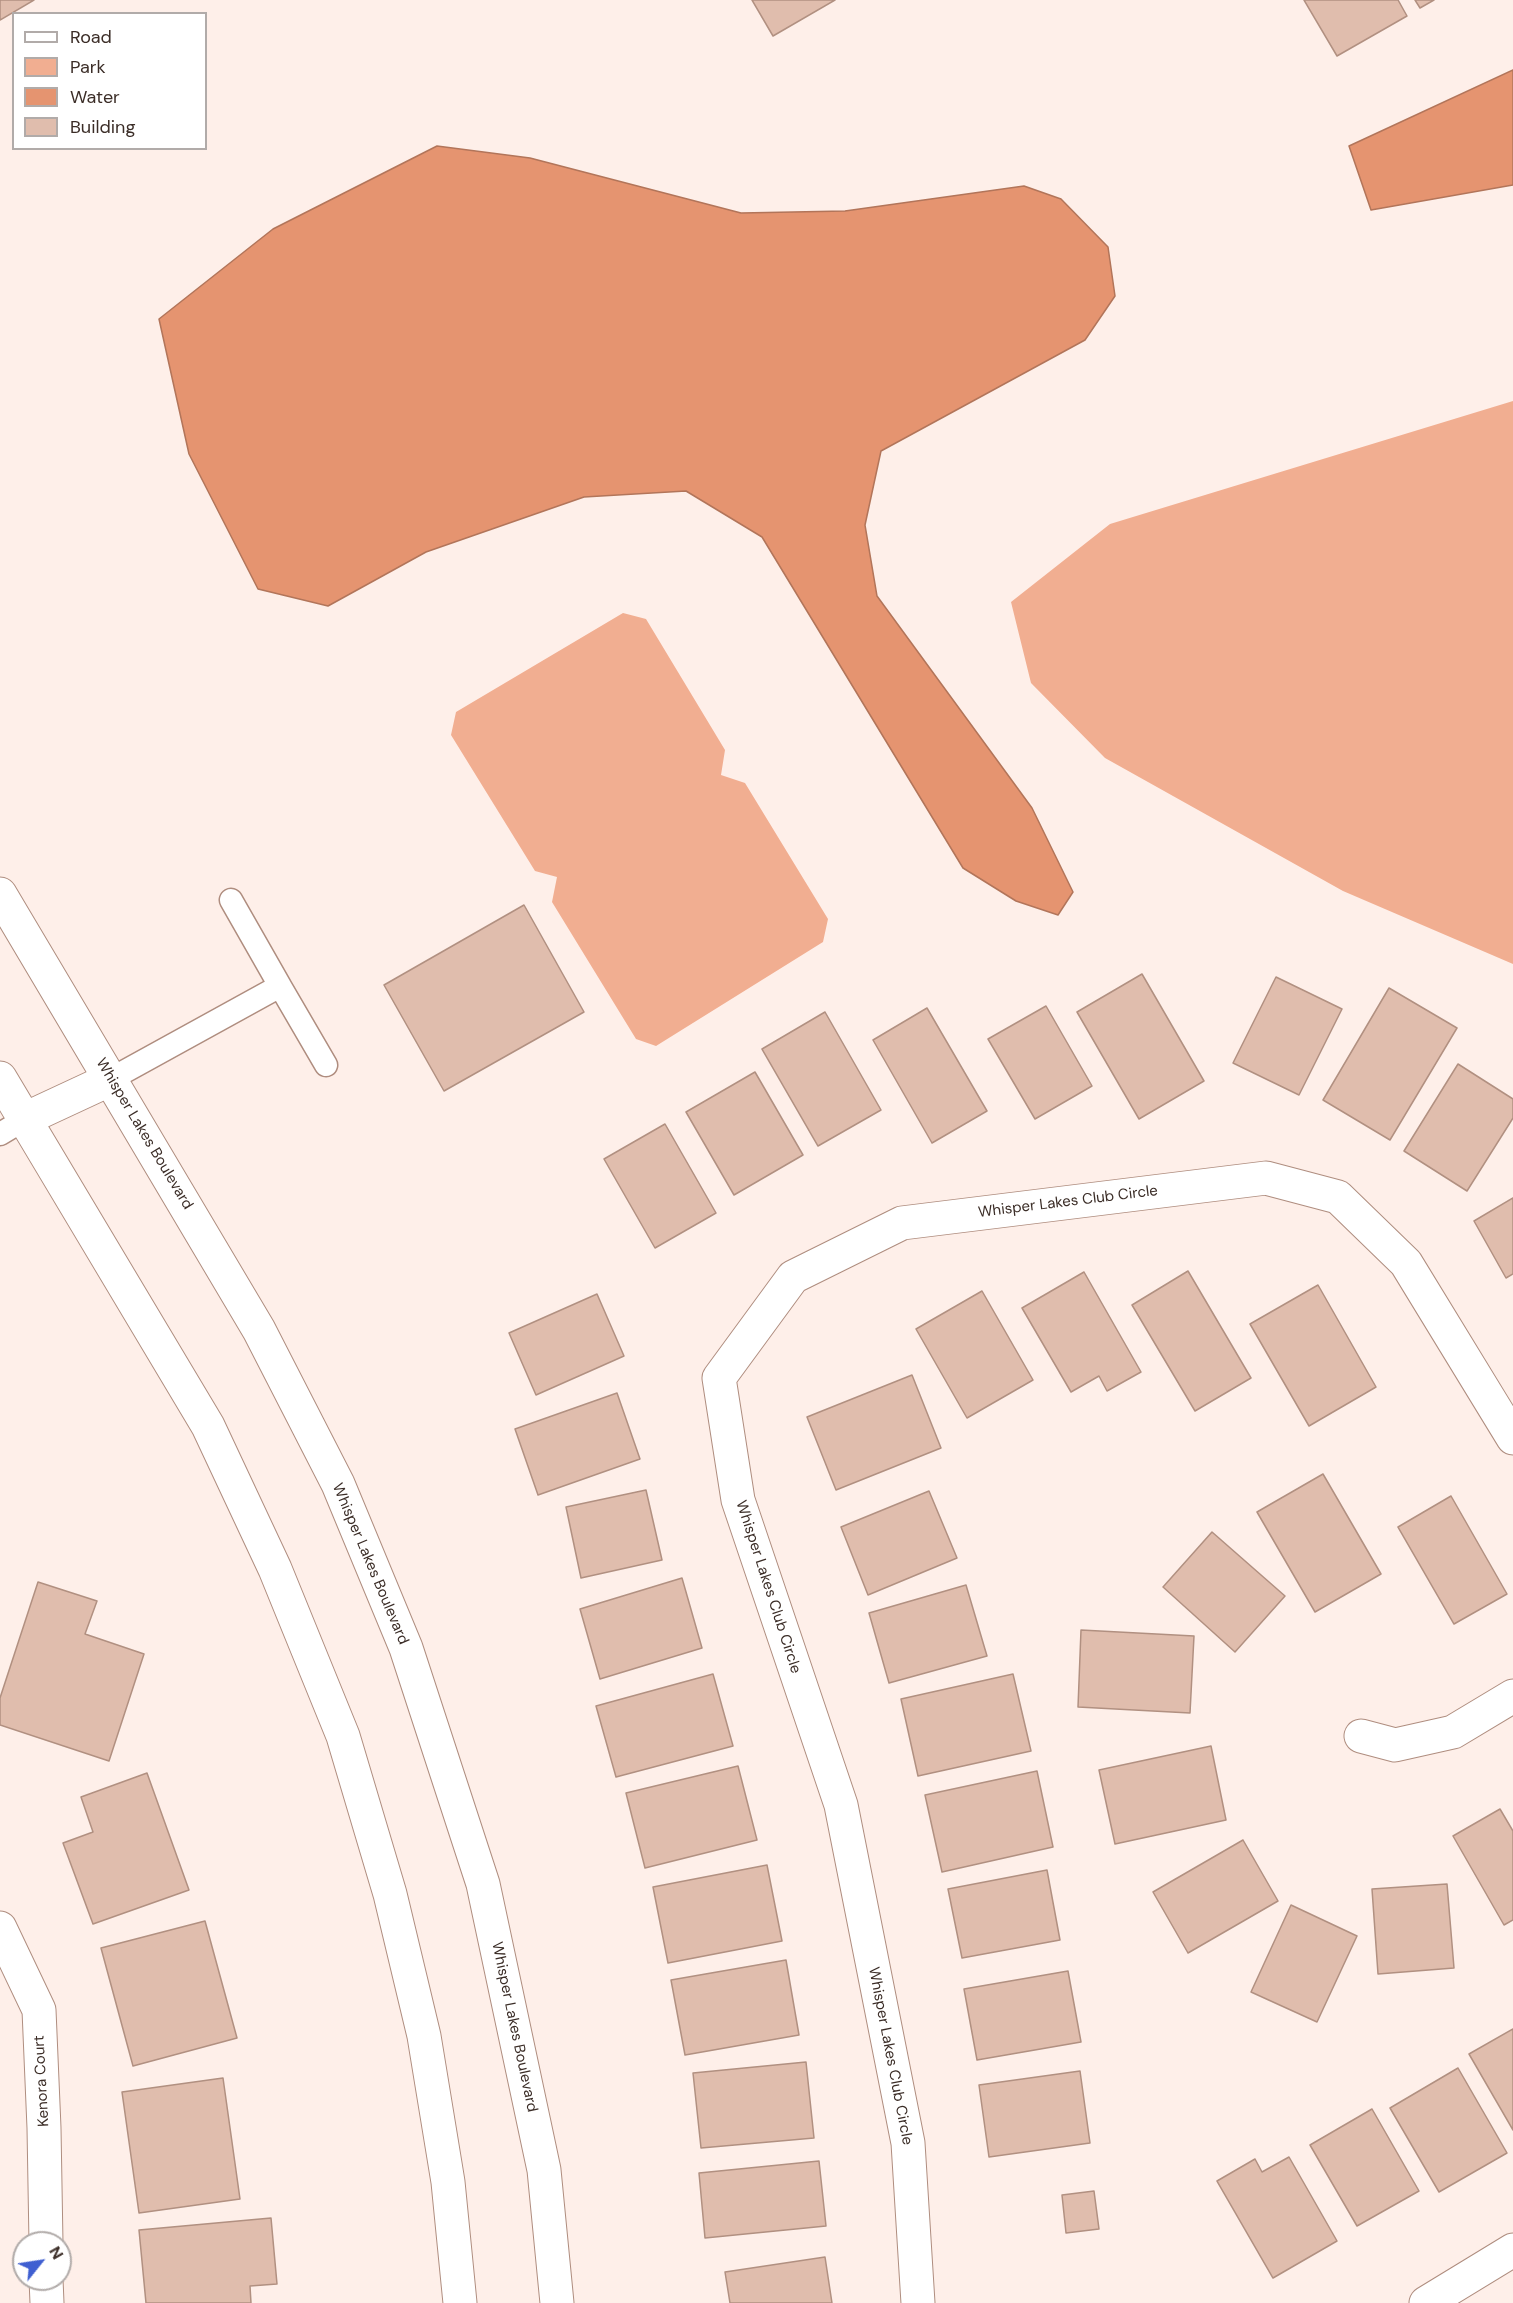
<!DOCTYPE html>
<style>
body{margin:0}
#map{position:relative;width:1513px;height:2303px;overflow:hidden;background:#feefe9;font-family:"DM Sans",sans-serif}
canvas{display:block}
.legend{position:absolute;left:12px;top:12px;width:195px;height:138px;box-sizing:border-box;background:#fff;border:2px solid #b1aba9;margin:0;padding:8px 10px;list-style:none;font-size:18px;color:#3b2d27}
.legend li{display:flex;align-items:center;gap:12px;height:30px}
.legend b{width:30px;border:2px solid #b1aba9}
.north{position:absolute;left:12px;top:2231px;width:60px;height:60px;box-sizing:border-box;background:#fff;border:2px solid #b1aba9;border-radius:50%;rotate:60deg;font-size:16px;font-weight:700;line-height:24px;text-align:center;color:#3b2d27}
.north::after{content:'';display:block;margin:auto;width:21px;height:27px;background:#3f5fd1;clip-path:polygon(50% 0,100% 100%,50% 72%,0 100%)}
</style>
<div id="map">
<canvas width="1513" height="2303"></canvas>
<ul class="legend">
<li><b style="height:8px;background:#fff"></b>Road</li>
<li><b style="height:16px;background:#f1ae91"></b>Park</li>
<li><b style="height:16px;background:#e59470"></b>Water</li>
<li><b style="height:16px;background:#e0bdad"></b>Building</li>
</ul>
<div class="north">N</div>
</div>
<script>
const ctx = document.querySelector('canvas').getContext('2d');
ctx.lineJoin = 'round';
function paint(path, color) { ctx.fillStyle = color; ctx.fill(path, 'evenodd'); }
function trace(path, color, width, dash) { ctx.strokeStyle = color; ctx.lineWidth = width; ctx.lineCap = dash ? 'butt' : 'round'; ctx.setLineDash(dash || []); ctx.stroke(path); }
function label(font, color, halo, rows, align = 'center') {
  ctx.font = font + ' "DM Sans",sans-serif'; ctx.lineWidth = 4.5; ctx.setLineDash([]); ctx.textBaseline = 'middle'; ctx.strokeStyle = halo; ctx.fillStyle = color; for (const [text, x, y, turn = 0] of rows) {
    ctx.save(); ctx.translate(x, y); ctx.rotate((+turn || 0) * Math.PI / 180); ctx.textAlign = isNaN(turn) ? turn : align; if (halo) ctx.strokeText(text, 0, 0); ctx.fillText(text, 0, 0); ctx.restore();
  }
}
paint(new Path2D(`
 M1513,401V964L1343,891L1105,758L1031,683L1011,602L1110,524Z
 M623,613L646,619L725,750L721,775L745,783L828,919L823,942L656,1046L636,1039L552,902L557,877L535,871L451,735L456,712Z`), '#f1ae91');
const water = new Path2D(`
 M1513,70V185L1371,210L1349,146Z
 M437,146L530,158L741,213L845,211L1024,186L1061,199L1108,247L1115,296L1085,340L881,451L865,525L877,596L1032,808L1073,892L1058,915L1016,901L963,868L762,537L686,491L584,497L426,552L328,606L258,589L189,454L159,319L273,229Z`);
paint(water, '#e59470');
trace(water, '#b2755a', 1.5);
const building = new Path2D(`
 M0,0H34L0,20Z
 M752,0H835L773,36Z
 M1304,0H1398L1407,16L1337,56Z
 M1415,0H1434L1420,8Z
 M524,905L584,1012L444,1091L384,985Z
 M1142,974L1204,1081L1139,1119L1077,1012Z
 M1276,977L1342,1009L1299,1095L1233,1063Z
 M1389,988L1457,1028L1390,1140L1323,1100Z
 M1046,1006L1092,1086L1035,1119L988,1039Z
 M927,1008L987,1111L932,1143L873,1040Z
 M825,1012L881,1110L818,1146L762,1049Z
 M1458,1064L1513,1099V1118L1467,1191L1404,1151Z
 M755,1072L803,1155L734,1195L686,1112Z
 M665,1124L716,1213L655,1248L604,1159Z
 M1513,1198V1274L1506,1278L1474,1221Z
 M1188,1271L1251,1378L1195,1411L1132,1305Z
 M1084,1272L1141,1372L1107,1391L1099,1376L1071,1392L1022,1308Z
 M1318,1285L1376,1387L1309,1426L1250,1324Z
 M982,1291L1033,1380L967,1418L916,1329Z
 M597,1294L624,1356L536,1395L509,1333Z
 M912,1375L941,1448L836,1490L807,1417Z
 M617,1393L640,1459L538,1495L515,1429Z
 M1323,1474L1381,1574L1315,1612L1257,1512Z
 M646,1490L662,1560L581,1578L566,1507Z
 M929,1491L957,1558L868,1595L841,1527Z
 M1451,1496L1507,1594L1454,1624L1398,1527Z
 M1212,1532L1285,1596L1235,1652L1163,1587Z
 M682,1578L702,1648L600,1679L580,1609Z
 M38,1582L97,1601L85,1634L144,1654L109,1761L0,1725V1698Z
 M966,1585L987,1656L889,1683L869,1613Z
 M1081,1630L1194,1636L1190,1713L1078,1707Z
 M713,1674L733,1746L616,1777L596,1706Z
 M1013,1674L1031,1751L918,1776L901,1699Z
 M1211,1746L1226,1820L1115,1844L1099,1770Z
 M738,1766L757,1840L645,1868L626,1793Z
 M1037,1771L1053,1847L942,1872L925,1795Z
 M147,1773L189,1890L93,1924L63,1843L93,1832L81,1797Z
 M1500,1809L1513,1831V1920L1504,1925L1453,1836Z
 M1243,1840L1278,1901L1188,1953L1153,1892Z
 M767,1865L782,1941L668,1963L653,1887Z
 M1047,1870L1060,1940L962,1958L948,1889Z
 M1447,1884L1454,1968L1378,1974L1372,1889Z
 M1291,1905L1357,1936L1317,2022L1251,1992Z
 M205,1921L237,2038L133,2066L101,1948Z
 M786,1960L799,2035L685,2055L671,1980Z
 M1068,1971L1081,2042L977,2060L964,1989Z
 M1513,2029V2130L1469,2054Z
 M806,2062L814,2138L701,2148L693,2073Z
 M1458,2068L1507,2153L1439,2192L1390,2108Z
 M1080,2071L1090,2143L989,2157L979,2085Z
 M223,2078L240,2199L139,2213L122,2092Z
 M1372,2109L1419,2191L1357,2226L1310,2145Z
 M1289,2157L1337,2241L1273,2278L1217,2181L1255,2159L1262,2172Z
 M819,2161L826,2226L705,2238L699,2173Z
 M1094,2191L1099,2229L1066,2233L1062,2195Z
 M271,2218L277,2284L250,2286L251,2303H146L139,2230Z
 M825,2257L832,2303H730L725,2272Z`);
paint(building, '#e0bdad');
trace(building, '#b19081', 1.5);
const lane = new Path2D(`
 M280,986L326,1065
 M111,1079L280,986L231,900
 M0,1134L25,1119`);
const street = new Path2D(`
 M25,1119L111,1079
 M1361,1736L1395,1745L1453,1732L1513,1696
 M0,1928L39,2010L44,2128L46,2243
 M46,2279L47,2303
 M918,2303L908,2143L841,1805L738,1500L719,1378L793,1277L902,1223L1266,1178L1338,1197L1406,1263L1513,1438
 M1426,2303L1513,2250`);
const secondary = new Path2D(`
 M0,894L259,1330L338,1484L406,1648L483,1884L544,2170L557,2303
 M0,1078L208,1426L275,1569L343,1736L390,1894L424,2036L448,2182L460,2303`);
trace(lane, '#af8d7f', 25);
trace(street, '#af8d7f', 35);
trace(secondary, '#af8d7f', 35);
trace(lane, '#fff', 22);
trace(street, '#fff', 33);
trace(secondary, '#fff', 33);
label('15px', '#3b2d27', '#fff', [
 ["Whisper Lakes Boulevard",144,1134,59],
 ["Whisper Lakes Club Circle",1068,1202,-7],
 ["Whisper Lakes Boulevard",370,1564,67],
 ["Whisper Lakes Club Circle",768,1587,72],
 ["Whisper Lakes Boulevard",514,2027,78],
 ["Whisper Lakes Club Circle",890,2056,79],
 ["Kenora Court",42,2081,-93]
]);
</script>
